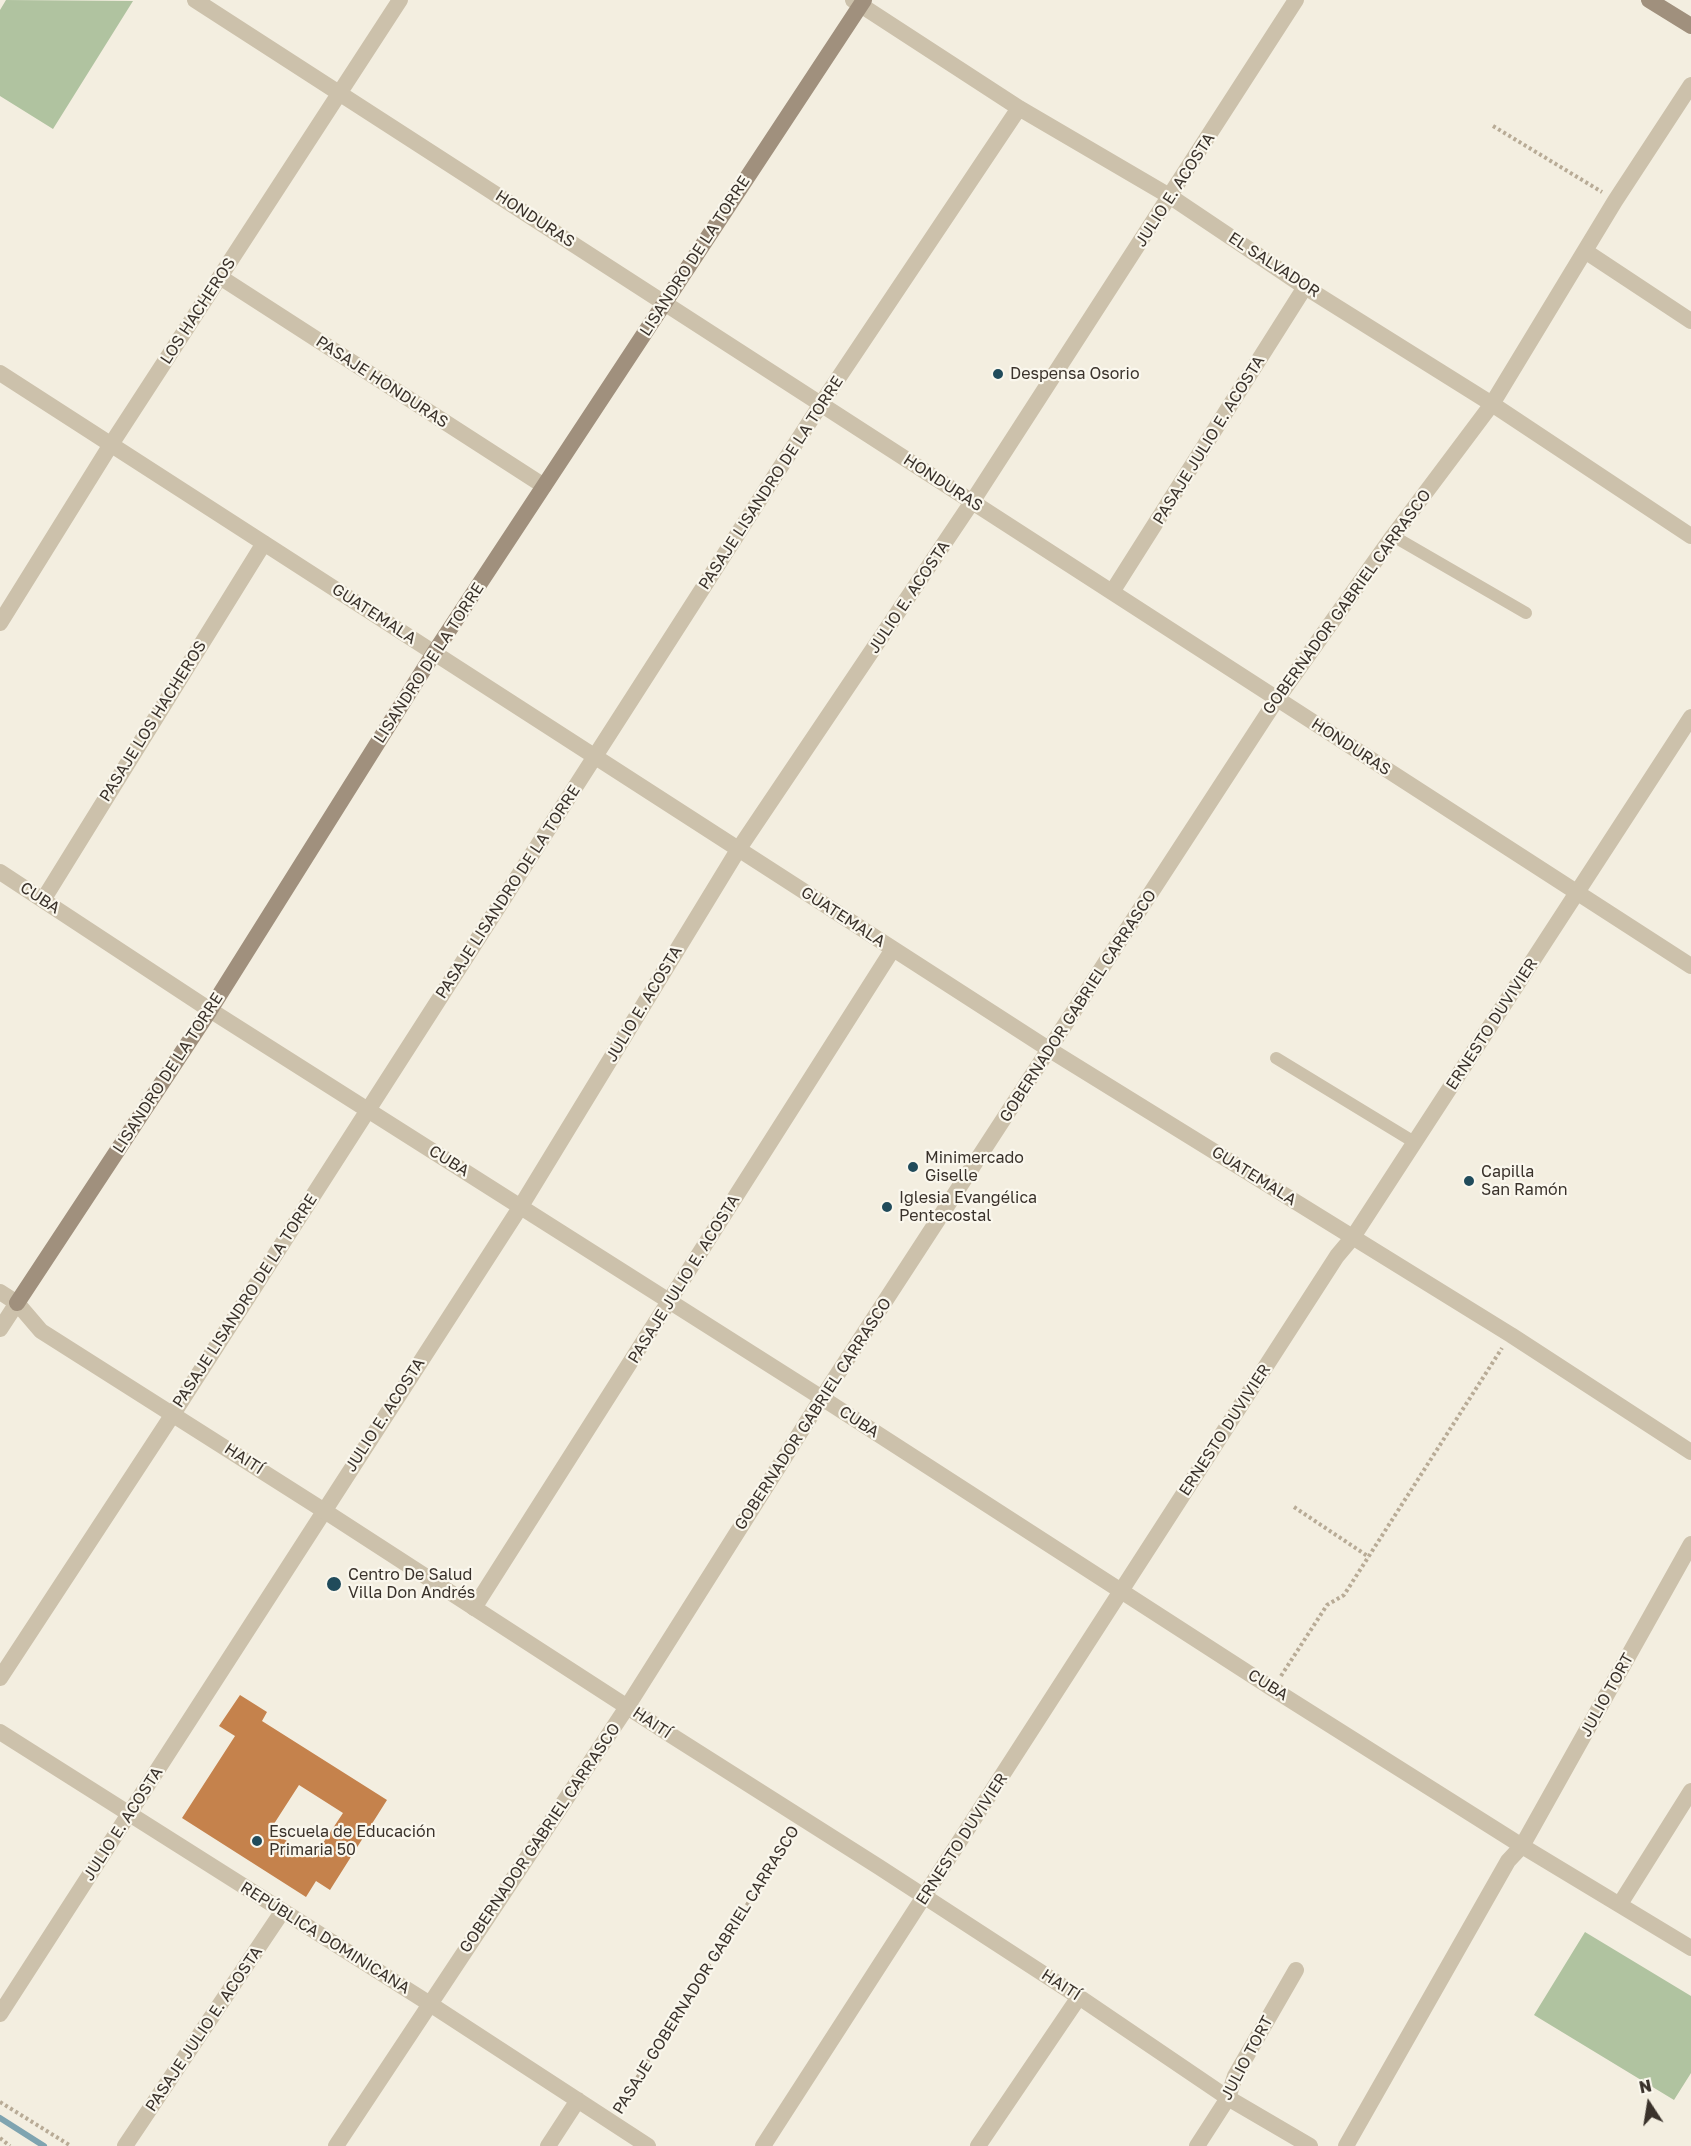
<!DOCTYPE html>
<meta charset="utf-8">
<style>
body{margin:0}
#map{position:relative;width:1691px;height:2146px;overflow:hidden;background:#f3eee0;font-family:"Golos Text",sans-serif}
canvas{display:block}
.north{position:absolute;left:1619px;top:2074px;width:60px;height:60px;-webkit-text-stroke:4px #faf7ed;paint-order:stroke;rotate:348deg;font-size:16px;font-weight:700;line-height:24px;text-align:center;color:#3a322b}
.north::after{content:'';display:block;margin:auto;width:21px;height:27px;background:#3a322b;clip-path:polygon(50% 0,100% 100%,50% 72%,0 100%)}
</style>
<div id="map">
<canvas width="1691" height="2146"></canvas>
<div class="north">N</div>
</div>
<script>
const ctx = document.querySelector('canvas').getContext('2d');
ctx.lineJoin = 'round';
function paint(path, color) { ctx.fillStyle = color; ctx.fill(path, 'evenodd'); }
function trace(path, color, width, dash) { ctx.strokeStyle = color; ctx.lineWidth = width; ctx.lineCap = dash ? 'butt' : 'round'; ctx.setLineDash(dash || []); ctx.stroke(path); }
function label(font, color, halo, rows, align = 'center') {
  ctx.font = font + ' "Golos Text",sans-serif'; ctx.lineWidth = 4.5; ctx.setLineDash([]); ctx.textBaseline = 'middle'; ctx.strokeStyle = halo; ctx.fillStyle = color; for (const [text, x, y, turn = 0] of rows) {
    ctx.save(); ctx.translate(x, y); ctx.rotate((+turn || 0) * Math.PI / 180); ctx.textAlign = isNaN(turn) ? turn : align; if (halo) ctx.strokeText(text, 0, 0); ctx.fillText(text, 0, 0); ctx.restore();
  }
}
paint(new Path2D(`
 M6,0L133,1L53,129L0,96V10Z
 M1585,1932L1691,1996V2073L1674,2100L1534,2015Z`), '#b0c3a0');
trace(new Path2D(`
 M0,2118L44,2146`), '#7fa4b0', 6);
paint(new Path2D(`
 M240,1695L267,1712L262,1721L387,1800L330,1890L316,1881L306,1897L182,1818L235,1736L219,1726ZM299,1785L343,1813L313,1858L270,1830Z`), '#c5824c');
trace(new Path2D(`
 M1493,126L1602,192
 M1294,1507L1369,1557
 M1281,1676L1327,1605L1344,1595L1502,1348
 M0,2102L71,2146
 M618,2108L794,1831
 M0,2138L10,2146`), '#b8ab96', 4, [3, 3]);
trace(new Path2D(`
 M1393,536L1526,613
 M1276,1058L1414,1142`), '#ccc1ab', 12);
trace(new Path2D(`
 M195,0L1691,966
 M853,0L1019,108L1171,197L1305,287L1492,404L1691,536
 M1585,251L1691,321
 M220,277L544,486
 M0,373L1050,1050L1511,1335L1691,1452
 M1112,592L1305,287
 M0,623L110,446L400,0
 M0,872L210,1010L822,1398L1273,1689L1522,1846L1691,1948
 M43,900L264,543
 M0,1329L17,1303
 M474,1608L893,949
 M0,1678L173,1414L821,404L1019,108
 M0,1732L430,2004L648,2146
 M1620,1904L1691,1791
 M0,2014L521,1206L738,850L972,502L1296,0
 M125,2146L282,1912
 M336,2146L627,1707L822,1398L1277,699L1393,536L1492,404L1615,201L1691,85
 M548,2146L578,2100
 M763,2146L1337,1256L1353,1237L1691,717
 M978,2146L1079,1997
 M1197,2146L1228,2098L1235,2076L1296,1970
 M1346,2146L1508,1861L1522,1846L1691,1544`), '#ccc1ab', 16);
trace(new Path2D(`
 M0,1292L17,1303L41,1331L323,1510L666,1732L879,1867L1079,1997L1228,2098L1310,2146`), '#ccc1ab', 16);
trace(new Path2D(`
 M1649,0L1691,26
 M17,1303L210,1010L434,653L864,0`), '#a0907d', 16);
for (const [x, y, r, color] of [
 [998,374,6,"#204b5b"],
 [913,1167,6,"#204b5b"],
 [1469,1181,6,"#204b5b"],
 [887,1207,6,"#204b5b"],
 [334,1584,8,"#204b5b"],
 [257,1841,6,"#204b5b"]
]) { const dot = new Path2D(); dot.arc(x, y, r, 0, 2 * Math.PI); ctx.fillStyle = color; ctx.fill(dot); trace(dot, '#faf7ed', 2); }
label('16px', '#3a322b', '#faf7ed', [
 ["JULIO E. ACOSTA",1175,190,-57],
 ["HONDURAS",535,219,33],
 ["LISANDRO DE LA TORRE",695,256,-57],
 ["EL SALVADOR",1274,265,33],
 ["LOS HACHEROS",198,311,-57],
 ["PASAJE HONDURAS",382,382,33],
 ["PASAJE JULIO E. ACOSTA",1209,440,-58],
 ["PASAJE LISANDRO DE LA TORRE",771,483,-57],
 ["HONDURAS",943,483,33],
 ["JULIO E. ACOSTA",909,597,-56],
 ["GOBERNADOR GABRIEL CARRASCO",1347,602,-54],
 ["GUATEMALA",374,614,33],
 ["LISANDRO DE LA TORRE",429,663,-57],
 ["PASAJE LOS HACHEROS",153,721,-58],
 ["HONDURAS",1351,747,33],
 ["PASAJE LISANDRO DE LA TORRE",508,892,-57],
 ["CUBA",40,898,33],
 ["GUATEMALA",843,917,33],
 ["JULIO E. ACOSTA",644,1004,-59],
 ["GOBERNADOR GABRIEL CARRASCO",1078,1006,-57],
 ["ERNESTO DUVIVIER",1492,1024,-57],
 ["LISANDRO DE LA TORRE",168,1073,-57],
 ["CUBA",449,1161,32],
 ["GUATEMALA",1254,1176,32],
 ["PASAJE JULIO E. ACOSTA",684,1279,-58],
 ["PASAJE LISANDRO DE LA TORRE",245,1301,-57],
 ["GOBERNADOR GABRIEL CARRASCO",813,1414,-57],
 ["JULIO E. ACOSTA",385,1415,-57],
 ["CUBA",859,1422,33],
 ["ERNESTO DUVIVIER",1225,1430,-57],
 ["HAITÍ",244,1459,33],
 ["CUBA",1268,1685,32],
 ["JULIO TORT",1607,1695,-61],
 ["HAITÍ",652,1723,34],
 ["JULIO E. ACOSTA",123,1824,-57],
 ["GOBERNADOR GABRIEL CARRASCO",540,1838,-56],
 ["ERNESTO DUVIVIER",962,1839,-57],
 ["REPÚBLICA DOMINICANA",325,1938,32],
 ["PASAJE GOBERNADOR GABRIEL CARRASCO",706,1970,-58],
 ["HAITÍ",1061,1985,33],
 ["PASAJE JULIO E. ACOSTA",204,2029,-56],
 ["JULIO TORT",1247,2058,-62]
]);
label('16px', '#3a322b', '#faf7ed', [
 ["Despensa Osorio",1010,374],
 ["Minimercado",925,1158],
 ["Giselle",925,1176],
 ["Capilla",1481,1172],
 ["San Ramón",1481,1190],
 ["Iglesia Evangélica",899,1198],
 ["Pentecostal",899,1216],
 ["Centro De Salud",348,1575],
 ["Villa Don Andrés",348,1593],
 ["Escuela de Educación",269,1832],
 ["Primaria 50",269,1850]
], 'left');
</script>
